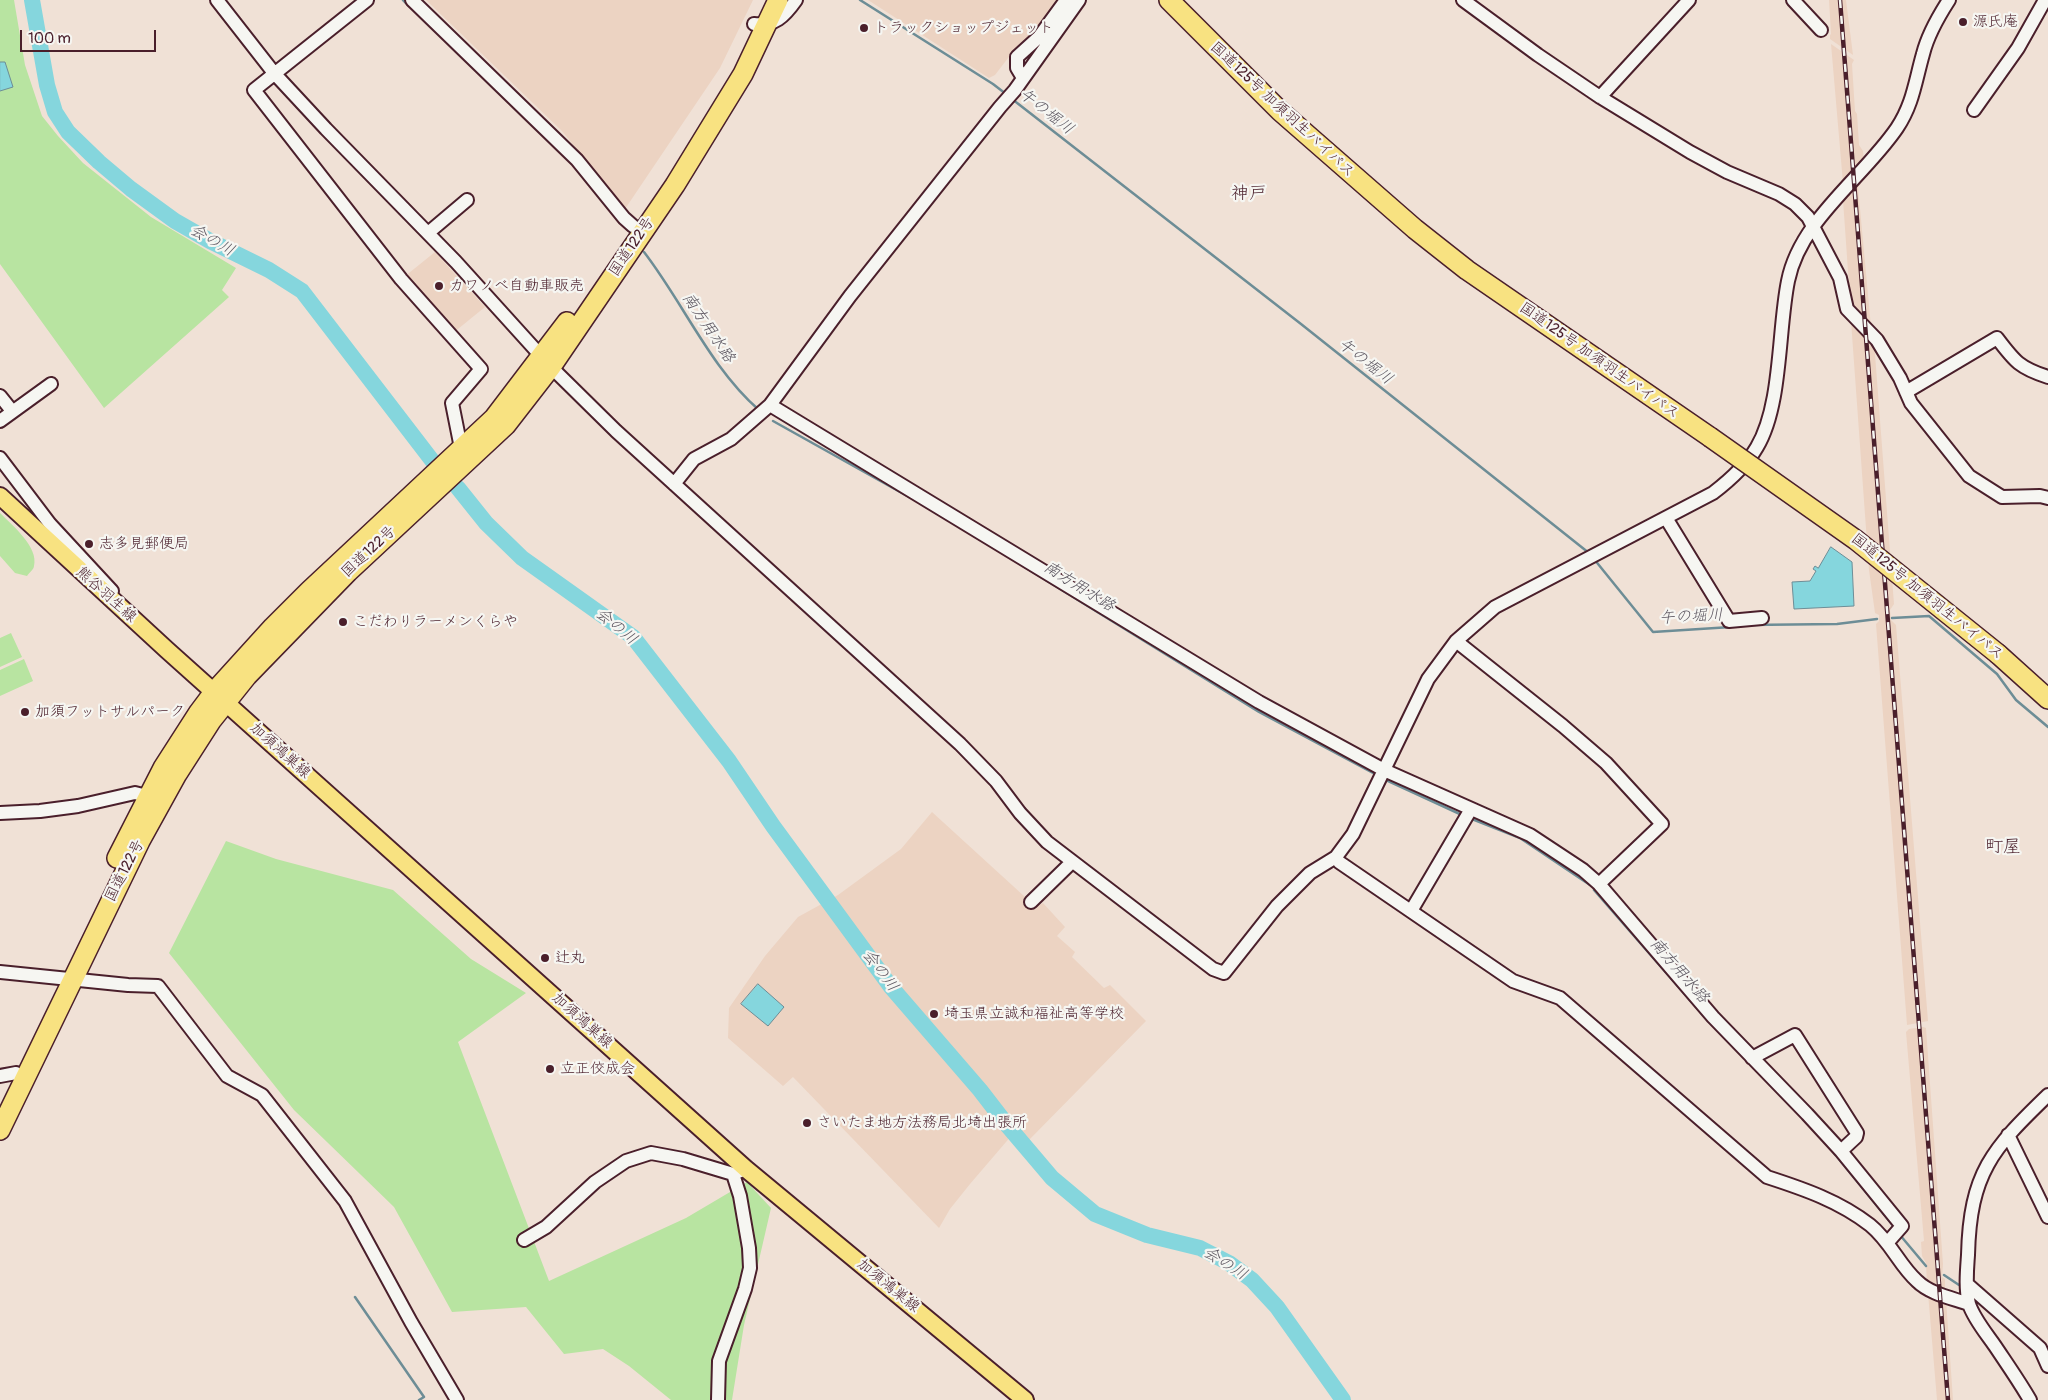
<!DOCTYPE html>
<meta charset="utf-8">
<style>
body{margin:0}
#map{position:relative;width:2048px;height:1400px;overflow:hidden;background:#f0e1d6;font-family:Pangolin,sans-serif}
canvas{display:block}
.scale{position:absolute;left:20px;top:30px;width:136px;height:22px;box-sizing:border-box;border:2px solid #4a1f2b;border-top:0;padding-left:6px;font-size:15px;line-height:18px;white-space:nowrap;color:#4a1f2b;-webkit-text-stroke:4px #f6f6f2;paint-order:stroke}
</style>
<div id="map">
<canvas width="2048" height="1400"></canvas>
<div class="scale">100 m</div>
</div>
<script>
const ctx = document.querySelector('canvas').getContext('2d');
ctx.lineJoin = 'round';
function paint(path, color) { ctx.fillStyle = color; ctx.fill(path, 'evenodd'); }
function trace(path, color, width, dash) { ctx.strokeStyle = color; ctx.lineWidth = width; ctx.lineCap = dash ? 'butt' : 'round'; ctx.setLineDash(dash || []); ctx.stroke(path); }
function label(font, color, halo, rows, align = 'center') {
  ctx.font = font + ' Pangolin,"Klee One",sans-serif'; ctx.lineWidth = 4.5; ctx.setLineDash([]); ctx.textBaseline = 'middle'; ctx.strokeStyle = halo; ctx.fillStyle = color; for (const [text, x, y, turn = 0] of rows) {
    ctx.save(); ctx.translate(x, y); ctx.rotate((+turn || 0) * Math.PI / 180); ctx.textAlign = isNaN(turn) ? turn : align; if (halo) ctx.strokeText(text, 0, 0); ctx.fillText(text, 0, 0); ctx.restore();
  }
}
paint(new Path2D(`
 M426,0H753L720,68L625,209L562,131Z
 M868,0H1058L1030,40L1015,49L995,75L989,78Z
 M1829,0H1846L1853,55L1830,39V35L1831,34Z
 M1831,44L1854,60L1852,64L1855,111L1857,114L1859,145L1863,151L1864,160L1843,183Z
 M1859,181L1861,184L1858,187L1871,327L1853,312L1849,285L1843,200Z
 M435,252L485,307L453,333L404,277Z
 M1851,321L1874,341L1894,604L1890,610L1891,620L1896,625L1928,1021L1907,1025L1876,624L1879,621V615L1875,613L1869,570Z
 M932,812L1036,907L1043,903L1065,927L1057,936L1075,952L1072,957L1104,988L1110,985L1146,1021L1029,1140L1018,1128L970,1184L950,1209L939,1228L793,1077L783,1086L728,1038L729,1008L765,956L798,917L838,895L901,849Z
 M1923,1027L1926,1028L1943,1264L1942,1277L1945,1279V1292L1927,1286L1926,1263L1922,1256L1921,1242L1924,1241L1906,1032L1909,1029Z
 M1928,1293L1946,1299L1953,1400H1937Z`), '#ecd3c2');
paint(new Path2D(`
 M0,0H14L25,65L42,116L58,136L83,163L151,217L236,268L222,290L229,297L104,408L0,264Z
 M0,513C12,525 39,547 34,566C34,569 29,573 27,576L15,573L0,556Z
 M11,633L22,657L0,667V638Z
 M24,659L33,681L0,696V670Z
 M226,841L276,859L393,890L471,959L526,993L458,1042L549,1281L686,1218L747,1182L771,1208L744,1325L732,1400H671L629,1366L603,1349L564,1354L526,1307L452,1312L394,1207L294,1110L169,953Z`), '#b8e4a1');
const water = new Path2D(`
 M0,62H5L13,87L0,91Z
 M1831,547L1852,562L1854,606L1794,609L1792,582L1810,581L1816,571L1813,569L1815,566L1818,568Z
 M758,984L784,1007L768,1026L741,1004Z`);
paint(water, '#85d6dd');
trace(water, '#6d8d96', 1);
trace(new Path2D(`
 M403,0L409,6
 M860,0L993,84L1006,94
 M1012,99L1301,324L1589,553
 M644,252C684,304 710,367 759,410
 M773,421L909,497
 M1594,559L1653,632L1731,627
 M1023,566L1259,712L1373,773
 M1892,618L1929,616L1997,674L2016,700L2048,727
 M1747,625L1837,624L1877,619
 M1386,780L1462,815
 M1472,819L1520,838L1590,885
 M1594,890L1709,1022
 M1834,1153L1895,1228
 M1900,1235L1926,1266
 M1944,1275L1959,1285
 M355,1297L424,1397L419,1400`), '#6d8d96', 2.5);
trace(new Path2D(`
 M32,0L47,85L55,112L68,132L99,162L131,189L175,221L210,241L269,270L302,291L434,463
 M458,488L486,523L522,558L633,637L729,761L773,826L891,987L980,1090L1007,1125L1052,1178L1095,1214L1147,1235L1200,1248L1229,1263L1252,1280L1277,1307L1343,1400`), '#85d6dd', 16);
const minor = new Path2D(`
 M217,0L274,73L326,129L456,262L551,367L616,431L960,744L996,781L1020,813L1047,842L1213,969L1224,973L1277,906L1310,873L1336,857L1353,834L1428,679L1456,641L1495,607L1713,493C1730,480 1746,466 1757,447C1782,405 1778,330 1788,281C1800,220 1863,178 1897,128C1913,104 1915,82 1923,54C1928,34 1938,17 1949,0
 M367,0L254,90L401,279L481,369L452,403L461,448
 M412,0L577,160L624,218L633,226
 M1463,0L1538,55L1600,97L1690,152L1727,172L1779,194L1795,204L1808,217L1840,278L1847,309L1877,340L1900,378L1911,403L1969,476L2002,497L2040,496L2048,498
 M1793,0L1821,30
 M754,24C775,26 784,17 796,0
 M1023,78L1017,68V57L1039,37L1066,0
 M1600,97L1689,0
 M1974,110L2018,48L2045,0
 M428,233L467,200
 M1906,392L1997,338C2015,362 2020,368 2048,377
 M0,396L12,411
 M770,405L1259,702L1384,770L1530,835L1583,870L1599,884L1713,1017L1807,1114L1841,1151L1902,1226L1888,1242
 M0,421L51,384
 M0,458L50,524L112,591
 M674,484L694,459L731,439L770,405L850,296L1000,107L1015,90L1079,0
 M1666,518L1729,621L1762,618
 M1456,641L1563,726L1606,763L1662,824L1599,884
 M0,813L40,811L78,806L135,793L147,796
 M1336,857L1339,862L1513,981L1560,998L1767,1177C1804,1189 1839,1201 1870,1225C1891,1242 1899,1265 1917,1281C1930,1294 1952,1298 1969,1304
 M1031,902L1072,862
 M1411,911L1471,809
 M0,972L128,985L158,986L227,1076L262,1095L345,1201L411,1322L457,1400
 M1752,1058L1795,1035L1857,1133L1856,1137L1841,1151
 M0,1076L16,1073
 M2008,1135L2048,1217
 M524,1240L546,1227L595,1182L626,1161L651,1153L683,1159L733,1174L746,1169
 M1967,1284L2040,1348L2048,1366
 M718,1400L719,1361L745,1289L750,1268L749,1248L740,1196L733,1174
 M2030,1400C2019,1381 2007,1364 1995,1346C1986,1333 1974,1319 1969,1304C1965,1288 1967,1270 1968,1255C1970,1173 1992,1149 2048,1095`);
const major = new Path2D(`
 M0,496L167,650L746,1169L1025,1400`);
const highway = new Path2D(`
 M1169,0L1280,111L1415,229L1467,270L1710,437
 M1998,654L2048,699
 M117,858L163,768L199,712L214,692L273,627L309,591L494,418L567,322
 M0,1130L140,841L177,774L211,721L247,676L348,572L506,425L551,367L675,185L743,74L778,0`);
trace(minor, '#4a1f2b', 16);
trace(major, '#4a1f2b', 20);
trace(highway, '#4a1f2b', 22);
trace(minor, '#f6f6f2', 12);
trace(major, '#f8e281', 16);
trace(highway, '#f8e281', 19);
const rail = new Path2D(`
 M1840,0L1948,1400`);
trace(rail, '#4a1f2b', 4.5);
trace(rail, '#f6f6f2', 2.5, [8]);
const highwayBridge = new Path2D(`
 M1710,437L1856,540L1998,654`);
trace(highwayBridge, '#4a1f2b', 22, []);
trace(highwayBridge, '#f8e281', 19);
for (const [x, y, r, color] of [
 [1963,22,5,"#4a1f2b"],
 [864,28,5,"#4a1f2b"],
 [439,286,5,"#4a1f2b"],
 [89,544,5,"#4a1f2b"],
 [343,622,5,"#4a1f2b"],
 [25,712,5,"#4a1f2b"],
 [545,958,5,"#4a1f2b"],
 [934,1014,5,"#4a1f2b"],
 [550,1069,5,"#4a1f2b"],
 [807,1123,5,"#4a1f2b"]
]) { const dot = new Path2D(); dot.arc(x, y, r, 0, 2 * Math.PI); ctx.fillStyle = color; ctx.fill(dot); trace(dot, '#f6f6f2', 2); }
label('15px', '#4a1f2b', '#f6f6f2', [
 ["源氏庵",1973,22],
 ["トラックショップジェット",874,28],
 ["カワノベ自動車販売",449,286],
 ["志多見郵便局",99,544],
 ["こだわりラーメンくらや",353,622],
 ["加須フットサルパーク",35,712],
 ["辻丸",555,958],
 ["埼玉県立誠和福祉高等学校",944,1014],
 ["立正佼成会",560,1069],
 ["さいたま地方法務局北埼出張所",817,1123]
], 'left');
label('15px', '#4a1f2b', '#f6f6f2', [
 ["国道125号 加須羽生バイパス",1282,110,43],
 ["国道122号",632,247,-56],
 ["国道125号 加須羽生バイパス",1599,361,35],
 ["国道122号",369,552,-43],
 ["熊谷羽生線",106,595,42],
 ["国道125号 加須羽生バイパス",1927,597,39],
 ["加須鴻巣線",280,751,42],
 ["国道122号",125,871,-63],
 ["加須鴻巣線",582,1021,42],
 ["加須鴻巣線",888,1286,39]
]);
label('italic 16px', '#5c5660', '#f6f6f2', [
 ["午の堀川",1046,112,38],
 ["会の川",212,241,29],
 ["南方用水路",708,328,56],
 ["午の堀川",1365,362,38],
 ["南方用水路",1079,587,32],
 ["午の堀川",1691,617,-3],
 ["会の川",616,627,39],
 ["会の川",880,971,53],
 ["南方用水路",1679,971,49],
 ["会の川",1225,1264,32]
]);
label('18px', '#4a1f2b', '#f6f6f2', [
 ["神戸",1249,194],
 ["町屋",2003,847]
]);
</script>
